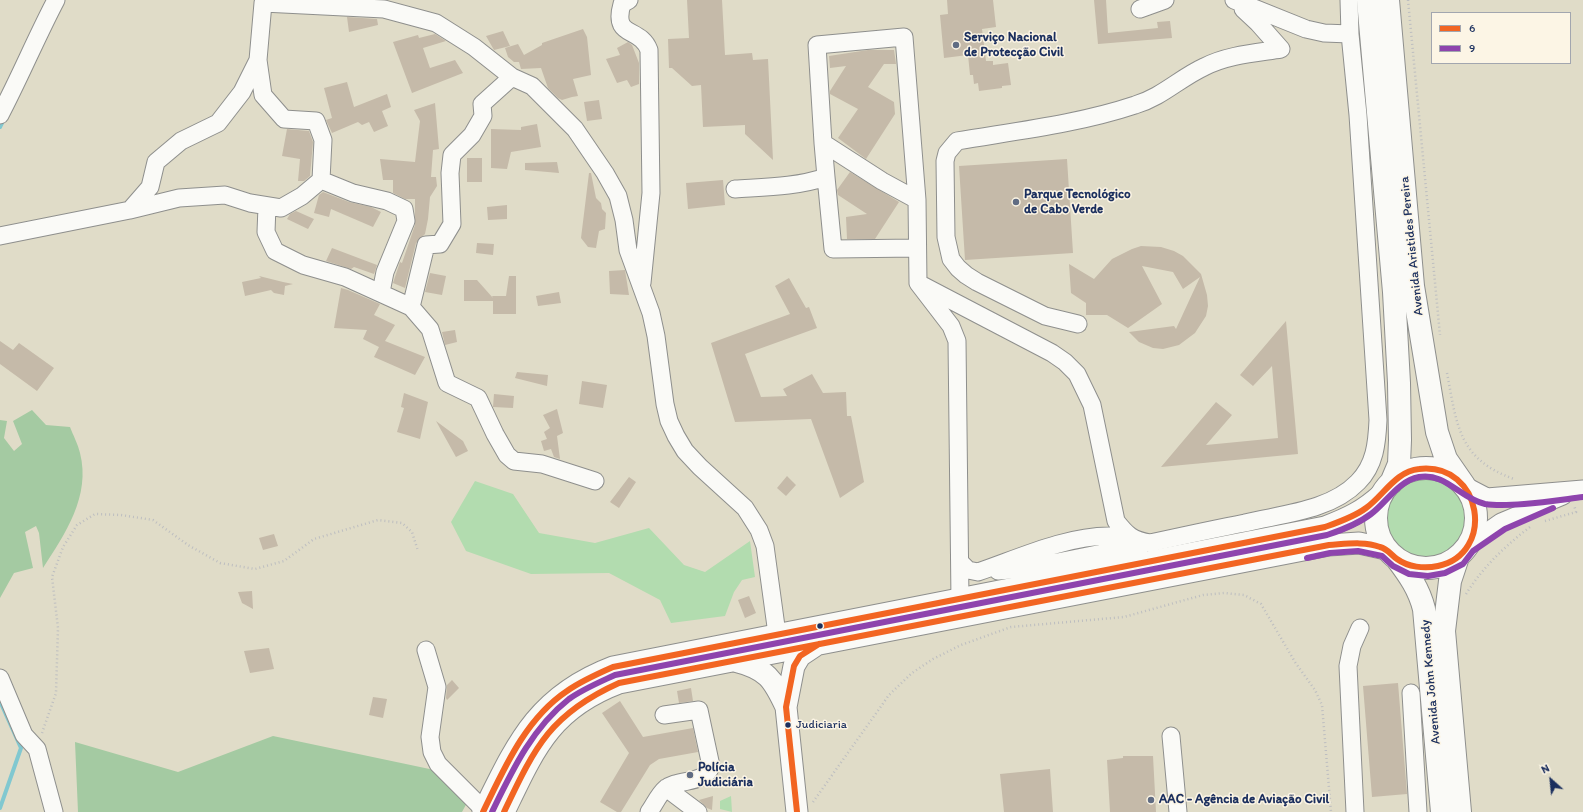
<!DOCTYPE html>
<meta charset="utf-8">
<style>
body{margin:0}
#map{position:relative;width:1583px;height:812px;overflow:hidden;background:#e0dcc8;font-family:Itim,sans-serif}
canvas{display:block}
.legend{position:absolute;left:1431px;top:12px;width:140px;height:52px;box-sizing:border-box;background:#fcf5e5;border:1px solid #a2a6af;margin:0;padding:5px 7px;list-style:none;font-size:12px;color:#1b2f5e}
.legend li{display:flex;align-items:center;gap:8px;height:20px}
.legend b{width:20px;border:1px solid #a2a6af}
.north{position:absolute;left:1531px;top:760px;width:40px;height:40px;-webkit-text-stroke:3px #fcf5e5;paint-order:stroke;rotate:333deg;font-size:11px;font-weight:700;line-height:16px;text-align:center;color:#1b2f5e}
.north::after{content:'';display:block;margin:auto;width:14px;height:18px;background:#1b2f5e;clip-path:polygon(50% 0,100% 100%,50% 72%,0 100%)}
</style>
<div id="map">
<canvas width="1583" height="812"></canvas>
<ul class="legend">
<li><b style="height:5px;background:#f26522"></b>6</li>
<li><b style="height:5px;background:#8e44ad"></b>9</li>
</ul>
<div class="north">N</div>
</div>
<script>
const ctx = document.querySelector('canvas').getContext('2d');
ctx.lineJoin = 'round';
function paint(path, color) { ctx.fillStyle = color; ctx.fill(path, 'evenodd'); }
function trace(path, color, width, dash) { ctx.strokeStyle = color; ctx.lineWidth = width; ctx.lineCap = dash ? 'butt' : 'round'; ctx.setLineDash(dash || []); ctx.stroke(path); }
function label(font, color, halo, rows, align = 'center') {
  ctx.font = font + ' Itim,sans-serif'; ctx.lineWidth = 3; ctx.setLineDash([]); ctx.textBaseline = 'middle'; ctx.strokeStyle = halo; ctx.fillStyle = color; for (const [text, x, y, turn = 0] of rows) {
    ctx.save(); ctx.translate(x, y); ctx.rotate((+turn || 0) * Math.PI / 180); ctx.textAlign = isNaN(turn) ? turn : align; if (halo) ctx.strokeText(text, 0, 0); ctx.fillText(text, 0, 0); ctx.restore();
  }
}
paint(new Path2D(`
 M1386 519a40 40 0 1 1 80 0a40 40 0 1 1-80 0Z
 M475,481L513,494L539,533L595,543L649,528L684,565L705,572L750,541L755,577L742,580L734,592L725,616L671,623L660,600L609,573L531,574L466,551L451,522Z
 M731,796L732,812L720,809V801Z`), '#b2dcaf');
paint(new Path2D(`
 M32,410L46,425L70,427C73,435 78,444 80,453C91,496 65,534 43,568L39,533L36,526L25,532L33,568L14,573L0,598V420L7,421L4,438L14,451L22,444L13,421Z
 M273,736L458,775L469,799L462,812H78L75,742L178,772Z`), '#a4caa2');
trace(new Path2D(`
 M0,127L4,119
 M0,701L21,748L0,808`), '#81c8d0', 4);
paint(new Path2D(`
 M687,0H722L725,55L752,53L753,60L768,59L773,160L745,134V125L703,127L701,85L692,86L672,68H669L668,39L689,38Z
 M947,0H993L996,27L982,29L986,61H993V65L1008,63L1011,85L1002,86V88L979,91L978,83L974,84L973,75H970L968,55L944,58L940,15L948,14Z
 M1094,0H1106L1108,33L1158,28L1157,22L1170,21L1172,38L1098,44Z
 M347,17L377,19L378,25L349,32Z
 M583,29L587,37L591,75L573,79L578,96L572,97L562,100L558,98L548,88L541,68L521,69L519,62H514L508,57L505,48L518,44L524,55L542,45V43Z
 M503,31L510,46L494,50L486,36Z
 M435,34L446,41L423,48L430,68L455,60L463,73L412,93L393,42L418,35L419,38Z
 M628,42L632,45L639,63V84L631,87L627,80L617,83L606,59L620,55L617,48Z
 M868,50H894L896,64H884L868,87L894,102L895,114L866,159L838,138L858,109L830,94V91L846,66L830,68L829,56Z
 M347,82L354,107L387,94L391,107L382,111L388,126L374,132L369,122L362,125L358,122L332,133L326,120L332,118L324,88Z
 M599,100L602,119L587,121L584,102Z
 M435,103L439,149L433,150L431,177H436L437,186L430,197L428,219L425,234L416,243L405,288L393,283L400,262L402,263L415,225V199H405L393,193V180H383L380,159L415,162L420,121L414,110Z
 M537,124L541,147L511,152L507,169L491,168V129L521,130V127Z
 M287,129L309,131L313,142L310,176L304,181H298L300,159L282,156Z
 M467,158H482V182H467Z
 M1067,159L1073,253L965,260L959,166Z
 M557,162L559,173L525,170V163Z
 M850,172L899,202L875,239H847L846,217L867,214L838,195L837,190Z
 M589,173H591L596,198L601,203L602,209L606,213L605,229L599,231L596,248L588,247L581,238Z
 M723,180L725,205L688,209L686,183Z
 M323,192L349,202L371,207L381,212L373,227L331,209L329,217L314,213L319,195Z
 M507,205V219L488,220L487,207Z
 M296,211L314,219L308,229L287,219L290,214Z
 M477,243L494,244L493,255L476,253Z
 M1141,246L1161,247L1174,251L1183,256L1201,274L1207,295L1208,306L1206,316L1195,333L1179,345L1163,349L1153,348L1139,342L1129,332L1174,326L1176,329L1200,277L1183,289L1173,272L1142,266L1162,304L1128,328L1107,315H1086V303L1071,293L1069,264L1094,279L1112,259L1132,249Z
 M332,248L377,265L374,274L354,267L351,269L326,261Z
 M625,270L629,295L610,294L609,271Z
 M430,273L446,276L442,295L425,292Z
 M259,276L283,282L293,284L285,286L284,295L274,293L271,290L245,296L242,282L261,278Z
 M509,276H516V314H493V301H464V280H477L493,298L492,296H506Z
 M789,278L806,308L809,307L817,328L745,354L761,397L787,396L783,389L812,374L823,393L846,392L847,416H851L864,482L840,498L811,419L735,422L711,343L790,314L775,286Z
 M341,288L348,290L380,304L374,315L395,325L385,341L425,357L415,375L374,357L379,347L363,339L367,330L334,328Z
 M559,292L561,303L538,306L536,296Z
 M1286,321L1298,454L1161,467L1216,402L1232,415L1206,445L1278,438L1272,366L1253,386L1240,375Z
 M455,330L457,342L445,345L442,332Z
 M0,341L13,350L19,343L54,368L37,391L0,364Z
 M517,372L548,375L547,386L515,378Z
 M582,381L607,385L603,408L579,404Z
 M404,393L428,402L420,439L397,432L404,408L401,407Z
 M494,394L514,396L513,408L493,407Z
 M557,409L563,433L557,436L560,459L554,457L551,449L544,451L541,441L547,439L544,432L550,428L543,415Z
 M436,421L463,441L468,451L456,457Z
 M787,476L796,485L786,496L777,488Z
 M629,477L636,482L619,508L610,502Z
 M274,534L278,546L263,550L259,538Z
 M252,591L253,609L242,603L238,592Z
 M749,596L756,613L745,618L738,600Z
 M269,648L274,669L250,673L244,651Z
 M452,680L459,688L447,700L446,698L447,685Z
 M1398,683L1407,794L1372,797L1363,686Z
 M691,688L693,701L679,703L677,691Z
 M373,697L387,699L383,718L369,715Z
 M620,701L643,737L693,728L698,752L659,759L650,765L621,812H617L600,802L629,753L602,713Z
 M1123,756H1153L1156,812H1110L1107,760L1123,758Z
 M1050,769L1053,812H1004L1000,774Z
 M713,796L712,810L707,808L699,800Z`), '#c5baa9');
const minor = new Path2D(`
 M629,0L622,4C612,39 640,26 649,50L651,193L642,283
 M1349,0L1350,34
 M1140,9L1165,0
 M0,115C20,77 36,38 56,0
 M823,143L817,45L904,37L917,200
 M826,177L833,249L917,248
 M321,180L353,193L387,201L404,209L406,221L385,272L381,292
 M735,189C766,187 796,187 826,177L823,143L882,181L917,200L918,283L951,326L957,341L960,600
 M267,206L266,232L275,251L303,265L345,277L411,307L430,329L447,383L478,398L495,434L507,455L514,461L542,464L595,481
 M130,210L179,198L225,195L250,203L281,208L302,196L321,180L323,140L316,121L284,119L263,95L258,60
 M0,236L130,210L150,187L156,162L181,141L218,123L242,92L258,60L263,3L384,9L436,23L474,47L512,77L532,86L575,129L605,173L618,196L624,220L628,250L651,313L656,336L665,404L669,421L676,436L685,451L700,467L745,508L759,530L765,546L777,634
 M918,283L1052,353L1065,362L1077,374L1092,405L1116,521C1127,535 1132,540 1150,543C1182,536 1214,529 1245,523C1282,514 1330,511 1358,482C1375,465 1377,443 1378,420L1358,115L1350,34L1324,33L1306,29L1234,0
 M411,307L426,245L440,244L452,224L450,173L452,155L472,135L483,116L482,104L512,77
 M1078,324L1045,316L977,282L966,275L958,268L951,259L946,237L945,161L947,153L957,141C1016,131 1078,124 1135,105C1162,97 1180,78 1204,67C1227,55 1255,53 1281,49L1258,23L1243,9
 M1464,485L1487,497L1583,489
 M1468,545L1501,522L1563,496
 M960,562L968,570L978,572C1019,558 1066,536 1109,536C1118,536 1128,539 1137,541
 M998,571L1023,569L1142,545
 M426,650L437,687L430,737L432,752L438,764L484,810
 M0,678L24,735L37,749L54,812
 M1411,693L1418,812
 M1171,736L1178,812
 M666,788L698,812
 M649,812C654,805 659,794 665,789C678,778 705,785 711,766L699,710L664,715
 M1355,812L1348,666L1352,646L1360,628`);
const major = new Path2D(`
 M735,661C767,669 773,679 786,707
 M483,812C517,743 537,696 613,667L1325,527C1349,518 1363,511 1382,494
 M504,812C534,750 550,709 619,683L1329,545L1359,543L1386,549
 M797,812L786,707L794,666L800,656L815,646`);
const highway = new Path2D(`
 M1368,0L1394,292L1399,383L1400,440L1399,464L1391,483
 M1388,0L1413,286L1437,432L1446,459L1464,485
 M1376 518a50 50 0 1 1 100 0a50 50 0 1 1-100 0Z
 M1458,557L1450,581L1444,631L1460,812
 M1397,559C1409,575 1419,589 1424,609L1442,812`);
trace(minor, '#8e8f8d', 19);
trace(major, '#8e8f8d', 23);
trace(highway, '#8e8f8d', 24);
trace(new Path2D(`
 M1408,0L1440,335
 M1447,373C1457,425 1458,459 1514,479
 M1545,521L1576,512L1574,505
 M1466,594C1483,567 1505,546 1530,527
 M42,733L56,693L58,628L52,577L63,547L77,525L95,514L121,515L153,520L188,545L220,563L255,569L284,561L314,539L378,520L402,523L412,532L418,551
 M813,802L889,695L912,673L933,659L961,645L1011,627L1124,617L1203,595L1224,593L1244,595L1261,604L1295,662L1315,690L1322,705L1331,812`), '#bdbec0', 2.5, [1, 3]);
trace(minor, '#fafaf7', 17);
trace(major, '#fafaf7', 21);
trace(highway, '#fafaf7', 22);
trace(new Path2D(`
 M483,812C504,769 525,719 567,691C581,681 597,674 613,667L1325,527C1339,522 1354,517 1366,508C1383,496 1396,471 1419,469C1483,462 1496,554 1438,566C1424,569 1408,567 1397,559C1391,555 1388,549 1380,547C1364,541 1346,544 1329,545L619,683C550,714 535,747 504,812
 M797,812L786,707L794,666L800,656L819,644`), '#f26522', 6);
trace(new Path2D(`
 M1307,558L1330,553L1358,551L1382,556L1393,566L1409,574L1428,576L1445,573L1463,564L1473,551L1505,529L1553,508
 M492,812C512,771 532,728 569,699C583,689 600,682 615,675L1327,535C1342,530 1358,524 1371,514C1386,503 1398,481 1419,477C1445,472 1461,499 1485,504C1509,508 1558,500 1583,497`), '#8e44ad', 6);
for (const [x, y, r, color] of [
 [956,45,4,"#606c83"],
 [1016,202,4,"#606c83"],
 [820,626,3.5,"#1b2f5e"],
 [788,725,3.5,"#1b2f5e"],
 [690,775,4,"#606c83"],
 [1151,800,4,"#606c83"]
]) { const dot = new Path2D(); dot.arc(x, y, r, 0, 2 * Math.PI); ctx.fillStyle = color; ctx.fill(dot); trace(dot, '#fcf5e5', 1.5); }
label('12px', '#1b2f5e', '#fcf5e5', [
 ["Judiciaria",796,725]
], 'left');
label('bold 13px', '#1b2f5e', '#fcf5e5', [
 ["Serviço Nacional",964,38],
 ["de Protecção Civil",964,53],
 ["Parque Tecnológico",1024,195],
 ["de Cabo Verde",1024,210],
 ["Polícia",698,768],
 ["Judiciária",698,783],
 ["AAC - Agência de Aviação Civil",1159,800]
], 'left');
label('13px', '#1b2f5e', '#fcf5e5', [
 ["Avenida Aristides Pereira",1412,246,-96],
 ["Avenida John Kennedy",1431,682,-95]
]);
</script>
